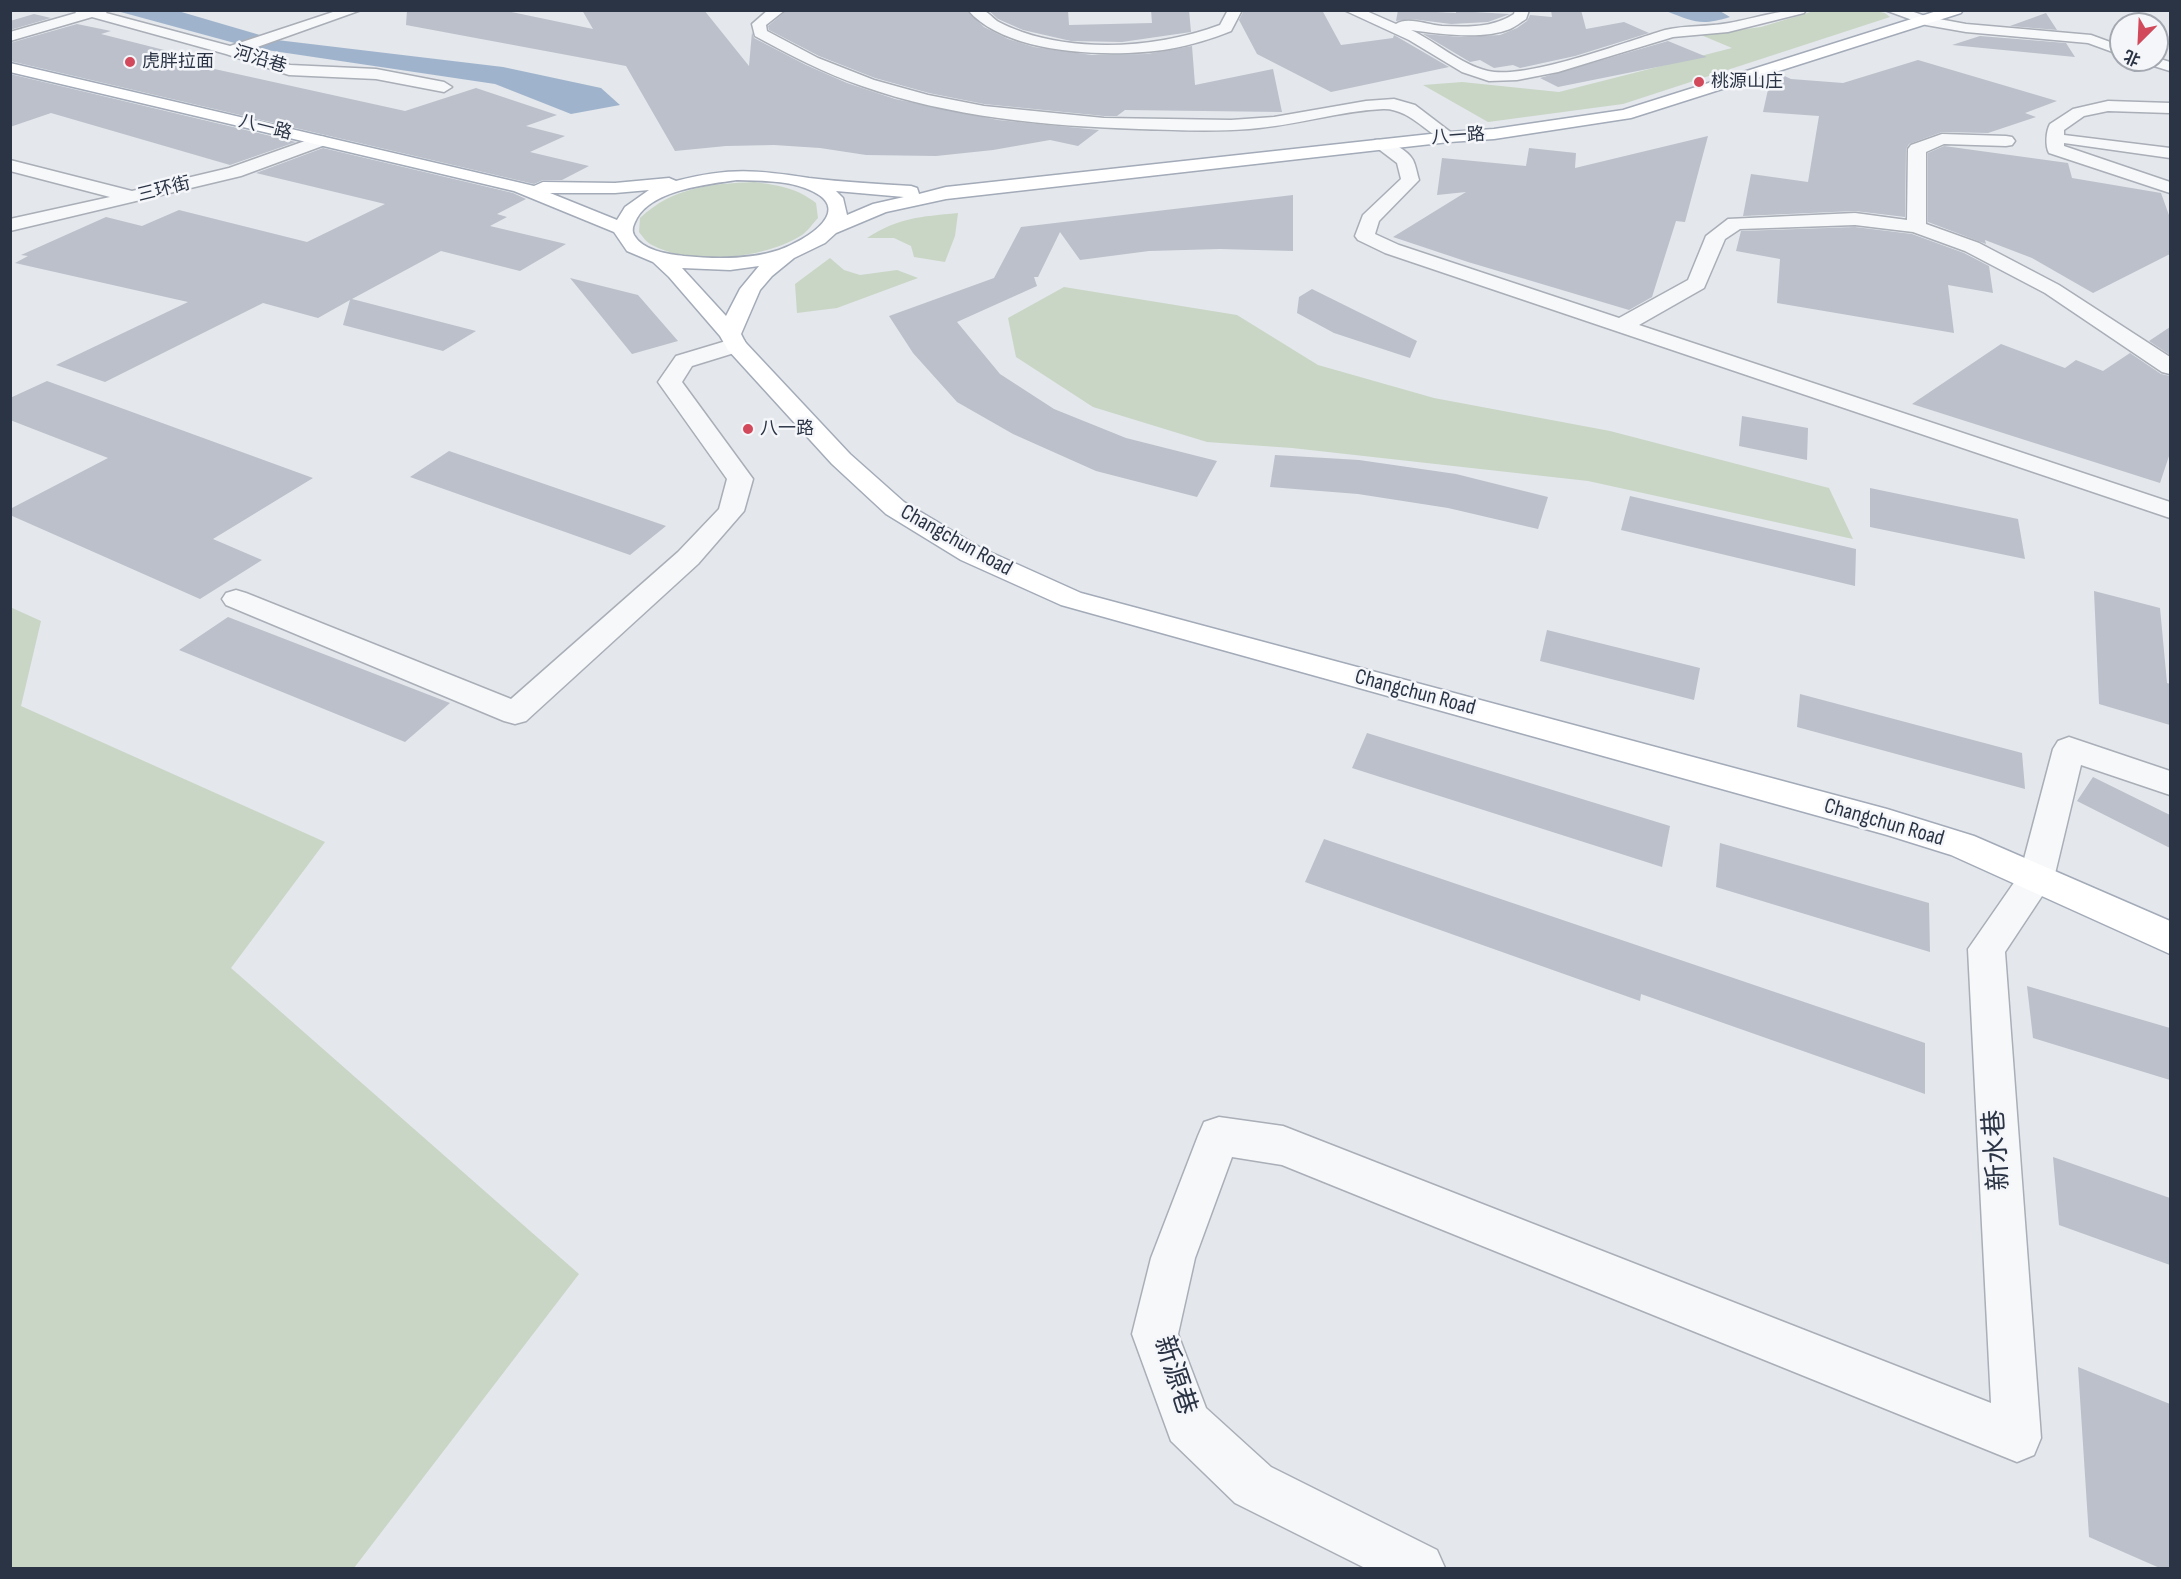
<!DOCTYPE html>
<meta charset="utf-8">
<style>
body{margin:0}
#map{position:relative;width:2181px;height:1579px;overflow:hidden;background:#e4e7ec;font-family:"Sofia Sans Condensed","Noto Sans SC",sans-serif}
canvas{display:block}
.frame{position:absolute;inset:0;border:12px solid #2b3445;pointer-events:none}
.north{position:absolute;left:2109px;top:12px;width:60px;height:60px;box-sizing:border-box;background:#f4f6f9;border:2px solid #a4a8b1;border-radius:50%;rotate:204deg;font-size:16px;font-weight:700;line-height:24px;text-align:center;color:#2b3445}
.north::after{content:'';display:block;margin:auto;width:21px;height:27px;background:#d1495b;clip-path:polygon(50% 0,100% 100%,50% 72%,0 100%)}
</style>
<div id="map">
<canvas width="2181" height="1579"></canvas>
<div class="frame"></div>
<div class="north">北</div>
</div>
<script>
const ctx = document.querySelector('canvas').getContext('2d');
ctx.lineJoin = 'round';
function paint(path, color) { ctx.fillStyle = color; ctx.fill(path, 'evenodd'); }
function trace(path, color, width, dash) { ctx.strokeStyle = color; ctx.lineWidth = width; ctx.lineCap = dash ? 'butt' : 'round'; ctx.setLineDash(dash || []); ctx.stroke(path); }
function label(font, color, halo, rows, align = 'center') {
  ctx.font = font + ' "Sofia Sans Condensed","Noto Sans SC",sans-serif'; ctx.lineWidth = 5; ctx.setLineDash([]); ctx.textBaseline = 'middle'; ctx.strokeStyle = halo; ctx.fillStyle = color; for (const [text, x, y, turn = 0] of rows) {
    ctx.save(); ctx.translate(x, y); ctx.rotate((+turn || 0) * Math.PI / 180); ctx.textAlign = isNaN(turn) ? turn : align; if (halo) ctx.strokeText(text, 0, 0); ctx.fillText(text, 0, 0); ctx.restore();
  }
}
paint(new Path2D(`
 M1814,11H1876L1885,13L1890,17L1623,104L1488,122L1423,85L1462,82L1559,92L1732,48L1701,35L1761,27Z
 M754,182C778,185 797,188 816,203L818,218C813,223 808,231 802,235C765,259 691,266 652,245C647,243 643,237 639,232L640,218C673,187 710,184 754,182Z
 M958,213L955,236L945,262L914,257L911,246L894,238H867C900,217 919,217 958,213Z
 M830,258L844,270L860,275L897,270L918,278L837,308L797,313L795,284Z
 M1064,287L1237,315L1318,365L1434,398L1610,431L1829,488L1853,539L1588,481L1292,448L1207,442L1093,407L1016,357L1008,318Z
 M10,607L41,621L21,706L325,842L231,968L579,1274L354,1568H11Z`), '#c9d6c5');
paint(new Path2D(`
 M117,11H178L277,40L503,67L601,88L620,105L571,114L495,84L253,48Z
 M1666,11H1720L1730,17C1701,26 1694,22 1666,11Z`), '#9fb4cc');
paint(new Path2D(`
 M407,10H502L593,29L582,10H704L749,66L752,32L754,38L806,65L847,83L895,99L998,120L1099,130L1078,146L1050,140L993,150L936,156L866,155L820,148L774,145L726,146L675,151L626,66L406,25Z
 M787,10H966L984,27L1008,39L1034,47L1092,55L1147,54L1192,46L1195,85L1273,69L1282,112L1125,110L1117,116H1104L984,104L929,93L875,78L819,56L769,30L768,26Z
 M988,10H1068L1069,25L1152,23L1151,10H1189L1191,32L1122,42L1071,41L1023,30L998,19Z
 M1244,10H1322L1341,45L1393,38L1394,35L1449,67L1331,92L1257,54L1239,20Z
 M1398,10L1456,13V11L1510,14L1488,22L1451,24L1412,19L1396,21Z
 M1551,10H1581L1586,29L1624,22L1649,33L1575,56L1520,68L1513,65L1494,68L1480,60L1470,62L1423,34L1461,37L1500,35L1517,28L1527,21L1530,15L1552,17Z
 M2046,13L2057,30L2010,26Z
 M34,14L51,18L10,30V21Z
 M77,24L111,31L101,34L176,53L160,57L405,111L476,88L557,115L526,126L565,136L530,152L589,166L562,180H543L534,184L10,61V43Z
 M1980,36L2066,43L2075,57L1952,45Z
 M1668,41L1707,57L1558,87L1540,78Z
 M1918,60L2057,101L2025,113L2036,117L1988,133L1942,132L1909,144L1906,149L1905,217L1855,211L1743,216L1751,174L1808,182L1819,116L1763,112L1771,76L1778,73L1791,79L1843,83Z
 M10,74L296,142L230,165L51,113L10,127Z
 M1708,136L1685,222L1676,221L1652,297L1629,310L1468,262L1393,237L1466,192L1437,195L1442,158L1526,166L1529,148L1576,153L1575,168Z
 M1944,146L2068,163L2072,178L2161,193L2170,218V254L2093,293L2032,258L1985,240L1986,244L1928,222V153Z
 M323,148L513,193L526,199L497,214L507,217L490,226L566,244L520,271L441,251L352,299L476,331L443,351L343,325L350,300L318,318L263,303L105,382L56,365L188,302L15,263L28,256L21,255L106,217L142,226L179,210L307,242L385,204L256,173Z
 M1293,195V251L1220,249L1149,251L1080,260L1060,232L1038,277H1034L1037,286L957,322L1000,374L1054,409L1126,438L1217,461L1197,497L1096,471L1013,434L957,402L913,353L889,316L994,278L1021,227Z
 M1855,227L1912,234L1964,253L1989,266L1993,293L1948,285L1954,333L1777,303L1780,259L1736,251L1741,231Z
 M570,278L638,295L678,341L632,354Z
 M1312,289L1417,341L1410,358L1334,333L1297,313L1299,297Z
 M2170,327V355L2149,341Z
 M2001,344L2065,368L2076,360L2103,371L2130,353L2161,374L2170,376V453L2160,483L1912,404Z
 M47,381L313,478L213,539L262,560L200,599L10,515V509L108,458L10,420V398Z
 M1742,416L1808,428L1807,460L1739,446Z
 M449,451L666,526L630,555L410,477Z
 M1275,455L1359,460L1456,474L1548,497L1538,529L1448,508L1358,494L1270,487Z
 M1870,488L2018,519L2025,559L1870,527Z
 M1630,496L1856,549L1855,586L1621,530Z
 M2094,591L2160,608L2167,683L2170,684V725L2099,704Z
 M228,617L450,703L405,742L179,650Z
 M1547,630L1700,668L1694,700L1540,661Z
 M1800,694L2022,753L2025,789L1797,727Z
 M1367,733L1670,826L1662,867L1352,768Z
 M2093,777L2170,815V848L2077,801Z
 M1324,839L1925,1043V1094L1641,994L1640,1001L1305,882Z
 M1720,843L1929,903L1930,952L1716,887Z
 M2027,986L2170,1028V1080L2033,1038Z
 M2053,1157L2170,1198V1265L2059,1225Z
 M2078,1367L2170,1404V1569H2162L2089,1537Z`), '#bbc0ca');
const minor = new Path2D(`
 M74,10H108L106,13L230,46L339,10H361L246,51L290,65L376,69L444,82L452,87L444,92L376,79L289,75L226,54L92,17L10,41V32L76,13Z
 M768,10H785L766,25L767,31L818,58L874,80L928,95L984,106L1104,118L1231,120L1274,117L1366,101L1394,99L1415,105L1457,137L1455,141C1435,146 1414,108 1383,109C1338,111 1294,126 1249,129C1212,132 1176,130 1139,129C1046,126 950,117 862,86C824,73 790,55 755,36L752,24Z
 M968,10C973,10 978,10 982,10C988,12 992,17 997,21C1004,25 1014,29 1022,32C1083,53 1161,47 1220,25L1228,10H1242L1231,31C1211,39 1191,45 1169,49C1115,58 1007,56 968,10Z
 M1344,10H1364L1396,24C1407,16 1429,25 1442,26C1467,27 1493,28 1514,14L1515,10H1529L1526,19C1521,22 1515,27 1510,29C1483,40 1439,34 1411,30C1437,42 1459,64 1488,71C1526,80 1625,42 1665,30C1686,25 1708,27 1729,23C1756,18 1777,10 1806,10L1804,13L1728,32L1673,37L1558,72L1517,80L1489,81L1462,72L1409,40Z
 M1885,10H1908L1928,17L1966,24L2091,35L2121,46V55L2088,43L1966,32L1926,25Z
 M2157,58L2170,62V71L2144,63L2141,60H2157Z
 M2108,101L2170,103V113L2108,111L2084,116L2064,130V135L2170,148V158L2064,143V146L2170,182V193L2049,153C2045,146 2046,131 2050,124L2073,109Z
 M1942,134L2006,136L2012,137L2015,141L2012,145L2006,146L1944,144L1926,152V224L1979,243L2059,285L2170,357V374L2162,372L2045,293L1965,251L1913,232L1855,225L1740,229L1725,239L1704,288L1639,325L2170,502V518L1385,253L1358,240L1355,236L1363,215L1401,179L1397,163L1372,144L1375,140C1386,138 1408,150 1413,160C1416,166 1417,174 1419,180L1379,221L1375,234L1399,245L1619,318L1688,280L1706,236L1728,219L1855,213L1907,220L1908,149L1911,145Z
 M319,136L325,137L328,141L325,145L241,176L10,231V219L110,197L10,171V160L132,191L229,168Z
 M736,338L744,340L747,345L744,350L692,366L682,382L753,479L744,511L698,564L526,721L515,724L504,721L226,605L222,599L226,593L236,590L246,593L511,699L678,552L719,509L727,479L658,382L676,356Z
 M2069,737L2170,771V795L2081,765L2054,878L2005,952L2041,1438L2034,1455L2017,1462L1282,1165L1232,1157L1195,1258L1178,1334L1206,1408L1271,1467L1437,1550L1445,1568H1365L1235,1503L1171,1441L1132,1334L1151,1258L1198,1136L1204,1122L1219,1117L1283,1126L1991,1403L1968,949L2020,874L2053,749L2058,741Z`);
const major = new Path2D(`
 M1940,10H1963L1961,13L1631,118L1494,139L1449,142L946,199L886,212L836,233L825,243L794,258L772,276L760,290L741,334L745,342L850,454L904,502L981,548L1081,593L1887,809L1974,836L2170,921V954L1951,855L1887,835L1061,605L961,560L886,514L832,464L728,350L720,336L669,277L653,262L627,251L614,232L514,191L10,72V63L534,186L543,182L615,183L669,178L676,181C730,167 757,170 809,178C843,182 877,184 911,186L917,188L919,194L946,187L1449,132L1494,129L1623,110ZM737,180C759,181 784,180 805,188C859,208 807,240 779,250C749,260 715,259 684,256C668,254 643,251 634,235C631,229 634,224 637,218C653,190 708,184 737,180ZM649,190L625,207L617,220L550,193H615ZM836,191L904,197L873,204L847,215L843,198ZM759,266L740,289L726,316L682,268L730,270Z`);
trace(minor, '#a9aeb7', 3);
trace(major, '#a3abb8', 3);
paint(minor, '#f7f8fa');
paint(major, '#fff');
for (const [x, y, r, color] of [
 [130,62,6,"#d1495b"],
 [1699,82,6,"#d1495b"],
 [748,429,6,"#d1495b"]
]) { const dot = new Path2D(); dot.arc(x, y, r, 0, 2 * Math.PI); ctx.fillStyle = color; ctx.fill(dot); trace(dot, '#f4f6f9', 2); }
label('18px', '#2b3445', '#f4f6f9', [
 ["河沿巷",260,60,17],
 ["八一路",265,128,14],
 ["八一路",1458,137,-4],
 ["三环街",164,190,-14]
]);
label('18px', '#2b3445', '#f4f6f9', [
 ["虎胖拉面",142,62],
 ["桃源山庄",1711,82],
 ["八一路",760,429]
], 'left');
label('22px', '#2b3445', '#f4f6f9', [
 ["Changchun Road",956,541,29],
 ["Changchun Road",1415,693,15],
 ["Changchun Road",1884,823,16]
]);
label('27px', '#2b3445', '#f4f6f9', [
 ["新水巷",1998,1150,-94],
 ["新源巷",1174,1376,72]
]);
</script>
